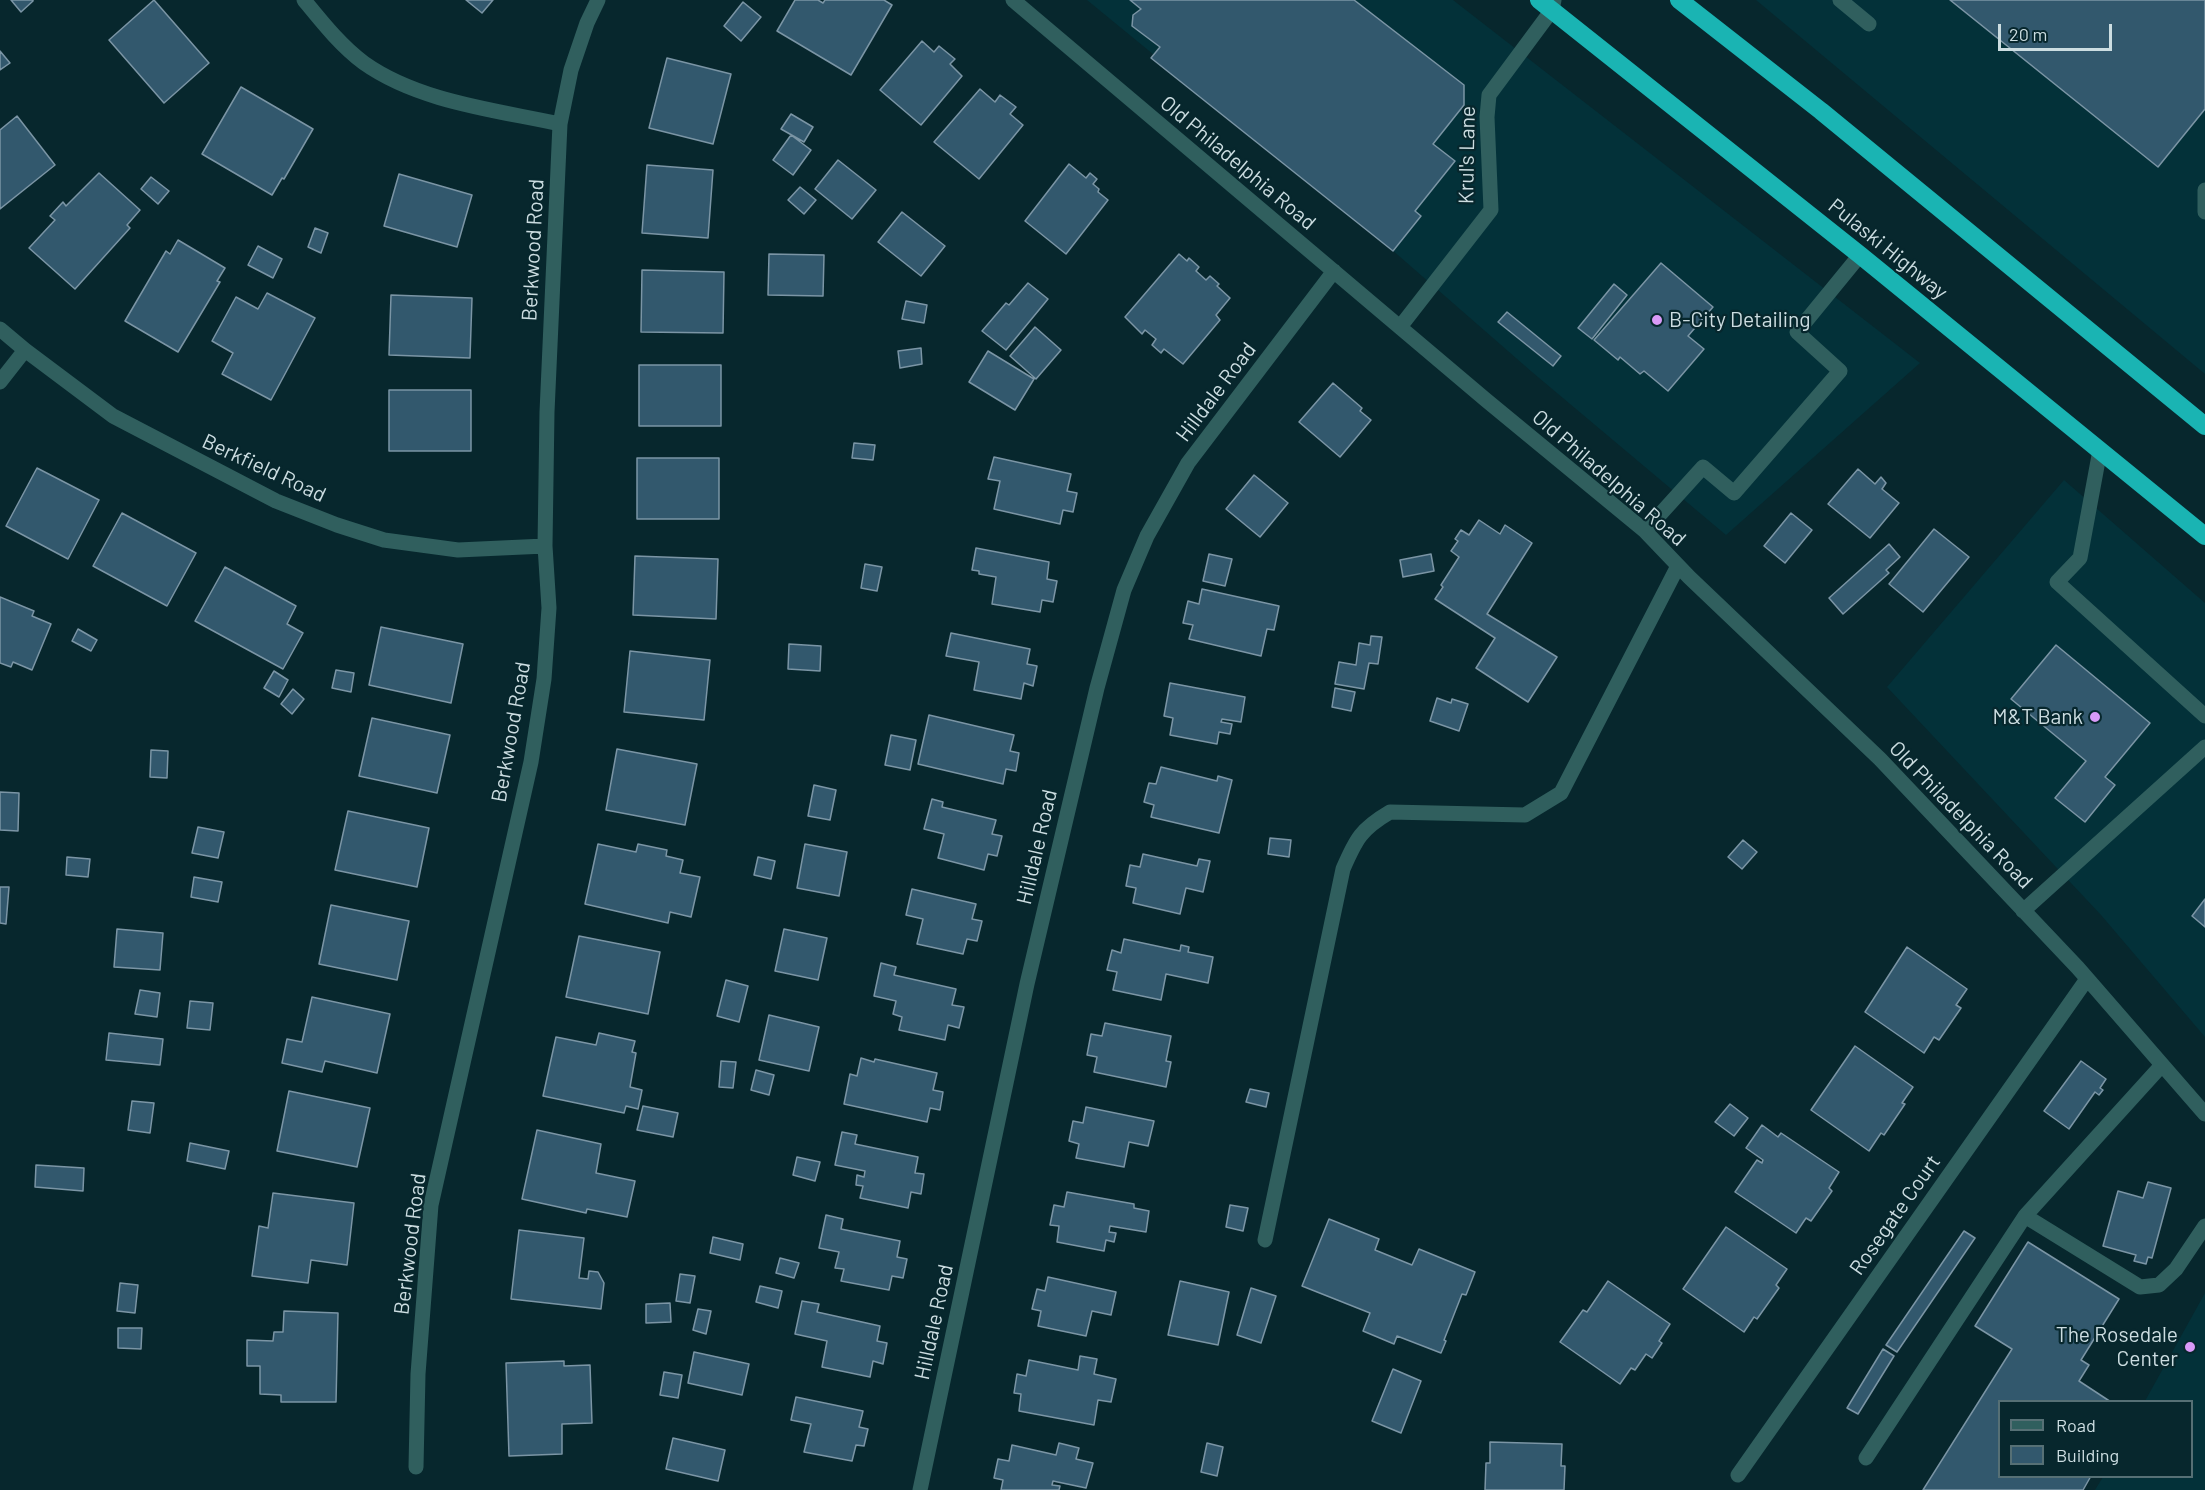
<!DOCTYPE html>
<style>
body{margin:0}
#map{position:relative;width:2205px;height:1490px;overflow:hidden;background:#07272d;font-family:Barlow,sans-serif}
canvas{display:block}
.legend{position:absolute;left:1998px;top:1400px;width:195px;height:78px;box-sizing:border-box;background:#07272d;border:2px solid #567075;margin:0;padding:8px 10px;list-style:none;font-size:18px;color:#ccdde1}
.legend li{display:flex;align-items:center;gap:12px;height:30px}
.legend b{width:30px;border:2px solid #567075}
.scale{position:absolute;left:1998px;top:24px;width:114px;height:27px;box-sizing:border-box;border:3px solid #ccdde1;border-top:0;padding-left:8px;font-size:18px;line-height:21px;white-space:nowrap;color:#ccdde1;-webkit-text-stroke:4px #07272d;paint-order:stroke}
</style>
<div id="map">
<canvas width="2205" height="1490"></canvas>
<ul class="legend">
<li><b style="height:8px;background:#305f5e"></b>Road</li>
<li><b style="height:16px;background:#32586d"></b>Building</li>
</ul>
<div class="scale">20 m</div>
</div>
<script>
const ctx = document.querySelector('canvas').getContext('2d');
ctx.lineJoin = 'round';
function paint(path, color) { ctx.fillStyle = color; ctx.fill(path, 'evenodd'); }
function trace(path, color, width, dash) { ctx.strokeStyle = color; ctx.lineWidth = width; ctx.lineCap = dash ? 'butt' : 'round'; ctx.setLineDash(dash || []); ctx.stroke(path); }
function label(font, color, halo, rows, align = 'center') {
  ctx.font = font + ' Barlow,sans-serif'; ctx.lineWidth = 4.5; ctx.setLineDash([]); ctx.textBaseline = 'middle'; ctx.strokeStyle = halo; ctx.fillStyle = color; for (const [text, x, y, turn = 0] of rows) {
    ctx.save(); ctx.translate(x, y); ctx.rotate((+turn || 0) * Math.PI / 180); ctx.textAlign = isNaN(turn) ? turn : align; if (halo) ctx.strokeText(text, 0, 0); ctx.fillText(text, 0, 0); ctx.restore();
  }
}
paint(new Path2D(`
 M1087,0H1453L1920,363L1726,535L1532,372L1391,249Z
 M1756,0H2205V374Z
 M2064,480L2205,603V1037L2101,915L1887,687Z
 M2205,1293V1490H2095L2103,1477L2192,1476V1402L2145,1401Z`), '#033139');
const building = new Path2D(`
 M11,0H33V1L21,12Z
 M154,0L209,63L164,103L109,40Z
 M466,0H493L482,13Z
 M795,0H818L823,3L825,0H884L892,5L851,75L777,31Z
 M1130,0H1354L1464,85V105L1433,144L1455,161L1415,211L1421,216L1393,251L1151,58L1160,47L1132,26L1133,15L1141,9Z
 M1950,0H2205V109L2158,167Z
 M743,2L761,17L741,41L724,26Z
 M922,41L934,52L939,46L955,59L950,64L962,76L921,125L880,90Z
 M0,51L10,63L0,70Z
 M667,58L731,74L713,144L649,128Z
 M241,87L313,129L284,179L282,178L272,195L202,154Z
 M980,89L995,102L1000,95L1016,107L1010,114L1023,125L979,179L934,142Z
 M791,114L813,127L804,142L781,129Z
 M17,116L55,165L0,209V130Z
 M791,135L811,150L793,175L773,160Z
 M838,160L876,190L852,219L815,189Z
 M1069,164L1086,178L1090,173L1097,179L1093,184L1099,189L1098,192L1108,200L1066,254L1025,221Z
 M647,165L713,170L708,238L642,233Z
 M99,173L140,210L127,225L130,228L75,289L29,248L55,220L50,216L63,202L66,206Z
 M399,174L472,195L457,247L384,226Z
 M151,177L169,191L158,204L141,189Z
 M800,187L816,200L804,214L788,200Z
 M902,212L945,246L921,276L878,242Z
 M315,228L328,233L321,253L308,247Z
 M178,240L225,268L217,281L220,282L178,352L125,321L166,251L170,254Z
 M258,246L282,259L273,278L248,265Z
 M769,254L824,255L823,296L768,295Z
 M1179,254L1187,261L1189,258L1199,267L1196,271L1206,280L1210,276L1219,284L1217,286L1230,298L1216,315L1220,320L1183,364L1164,349L1161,353L1152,345L1156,339L1145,330L1142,334L1125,317Z
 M1661,263L1713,307L1688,336L1704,349L1668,391L1644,371L1640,374L1620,357L1618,360L1594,340Z
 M642,270L724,272L723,333L641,332Z
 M1028,283L1048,299L1006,350L982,331L1006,303L1009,305Z
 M1614,284L1627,295L1592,339L1578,328Z
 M267,293L315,318L271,400L222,374L233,353L212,341L236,297L258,309Z
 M391,295L472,298L470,358L389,355Z
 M906,301L927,305L924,323L902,319Z
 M1507,312L1561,356L1553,366L1498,322Z
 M1035,327L1061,350L1036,379L1010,356Z
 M921,348L922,364L900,368L898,351Z
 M988,351L1034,379L1015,410L969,382Z
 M639,365H721V426H639Z
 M1333,383L1362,408L1360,411L1371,420L1340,457L1299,422Z
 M389,390H471V451H389Z
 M854,443L875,445L873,460L852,458Z
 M994,457L1071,474L1067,491L1077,493L1073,512L1063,510L1060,524L994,509L1000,481L988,479Z
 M637,458H719V519H637Z
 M37,468L99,500L68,559L6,526Z
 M1858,469L1875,484L1881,477L1886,483L1882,489L1899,503L1870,538L1828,504Z
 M1254,475L1288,503L1260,537L1226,509Z
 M122,513L196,553L167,606L93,566Z
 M1791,513L1812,530L1785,563L1764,546Z
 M1479,520L1500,534L1505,525L1532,543L1487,614L1557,657L1528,702L1476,668L1495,638L1435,599L1443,587L1441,585L1459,557L1451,551L1458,541L1455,539L1461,530L1469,535Z
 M1934,529L1969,557L1923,612L1889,584Z
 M1889,544L1900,557L1886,570L1889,573L1843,614L1829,598Z
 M976,548L1049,562L1047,579L1057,581L1053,602L1042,600L1040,612L992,604L996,577L979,574V571L972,570Z
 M1209,554L1232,559L1225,586L1203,581Z
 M1431,554L1434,571L1403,577L1400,560Z
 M635,556L718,559L716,619L633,615Z
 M865,564L882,567L877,591L861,588Z
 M225,567L296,606L287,624L303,633L283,669L195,621Z
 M1202,589L1279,606L1274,630L1267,629L1261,656L1189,639L1193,625L1183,623L1188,601L1199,604Z
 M0,597L34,611L32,616L51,624L32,670L13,662L11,667L0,663Z
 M381,627L463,644L451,703L369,685Z
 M78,629L97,640L91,651L72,641Z
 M951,633L1030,649L1027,664L1037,666L1033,686L1024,683L1021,699L974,690L979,662L946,656Z
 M1371,636L1382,637L1378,664L1369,663L1364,689L1335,684L1339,662L1356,665L1359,643L1370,645Z
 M789,644L821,646L820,671L788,669Z
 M2056,645L2150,723L2105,777L2115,785L2085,822L2055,798L2086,761L2011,699Z
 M630,651L710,660L704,720L624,712Z
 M336,670L354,673L351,692L332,688Z
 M274,671L288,680L279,697L264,688Z
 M1170,683L1245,697L1241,722L1222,719L1221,722L1232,724L1230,734L1219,732L1217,744L1170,735L1173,718L1164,716Z
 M1335,688L1355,692L1351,711L1332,707Z
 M293,689L304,699L292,714L281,704Z
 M1437,698L1451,703L1452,699L1468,704L1459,731L1430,721Z
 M929,715L1014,735L1010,751L1019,753L1016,771L1006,769L1003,784L918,764Z
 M372,718L450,735L437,793L359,776Z
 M891,735L916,740L910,770L885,765Z
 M617,749L697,764L685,825L606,810Z
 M151,750L168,751L167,778L150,777Z
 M1161,767L1217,781L1218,776L1232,780L1219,833L1151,817L1154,805L1144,802L1149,783L1156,784Z
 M814,785L836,790L830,820L808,816Z
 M0,792L19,793L18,831L0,830Z
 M932,799L943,802L942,807L996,820L992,834L1002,836L997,856L988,854L984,870L938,858L944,834L924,829Z
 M348,811L429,828L417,887L335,870Z
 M198,827L224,832L218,858L192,853Z
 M1270,838L1291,840L1289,857L1268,854Z
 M1743,840L1757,852L1742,869L1728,857Z
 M598,844L636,852L638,844L667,850L666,856L683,860L680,873L700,877L691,917L670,912L668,923L585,904Z
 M805,844L847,852L839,896L797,888Z
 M1143,854L1197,866L1199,859L1210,861L1203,892L1186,888L1180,914L1133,903L1136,888L1126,886L1130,865L1140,867Z
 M67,857L90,859L88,877L66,875Z
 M758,857L775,861L771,879L754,875Z
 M194,877L222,882L218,902L191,897Z
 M0,887H9L6,924L0,923Z
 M912,889L976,904L972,919L982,921L977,941L967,939L963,954L917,944L923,919L906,915Z
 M2205,899V927L2192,916Z
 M331,905L409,921L397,980L319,964Z
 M117,929L163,933L160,970L114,967Z
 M784,929L827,938L818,980L775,971Z
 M579,936L660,952L648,1014L566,997Z
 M1124,939L1180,951L1181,945L1189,947L1188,952L1213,957L1208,983L1166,974L1161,1000L1113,990L1117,972L1107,970L1112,950L1121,953Z
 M1907,947L1967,989L1956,1005L1961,1008L1939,1040L1934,1037L1924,1053L1865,1012Z
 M881,963L896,967L894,975L956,989L952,1005L964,1007L959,1028L948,1025L945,1040L899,1030L902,1017L893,1014L896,1001L874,996Z
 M726,980L748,986L739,1022L717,1016Z
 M140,990L160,993L157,1017L135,1014Z
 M312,997L390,1014L377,1073L325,1061L322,1072L282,1063L287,1039L302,1042Z
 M190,1001L213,1003L210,1030L187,1028Z
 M769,1015L819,1027L809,1071L759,1060Z
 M1105,1023L1171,1036L1166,1061L1171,1062L1166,1087L1094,1072L1097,1057L1087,1055L1091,1034L1102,1036Z
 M109,1033L163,1039L160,1065L106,1060Z
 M599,1033L635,1041L632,1052L636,1053L630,1087L642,1090L638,1109L626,1106L624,1113L543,1096L556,1037L596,1045Z
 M1855,1046L1913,1087L1902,1103L1905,1104L1884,1135L1881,1133L1869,1151L1811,1110Z
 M861,1058L874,1062L875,1059L937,1073L933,1090L943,1092L940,1110L930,1108L927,1122L844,1104L850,1074L857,1076Z
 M721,1061L736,1062L733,1088L719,1087Z
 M2081,1061L2106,1079L2100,1088L2103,1090L2099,1095L2095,1092L2069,1129L2044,1111Z
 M756,1070L774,1075L769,1095L751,1090Z
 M1250,1089L1269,1093L1266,1107L1246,1102Z
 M289,1091L370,1108L357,1167L277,1151Z
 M132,1101L154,1103L150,1133L128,1130Z
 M1730,1104L1748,1118L1734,1136L1715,1122Z
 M643,1106L678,1113L673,1137L637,1130Z
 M1086,1107L1154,1121L1148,1146L1129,1142L1124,1167L1076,1158L1079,1144L1069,1141L1073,1121L1083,1123Z
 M1762,1125L1778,1137L1781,1133L1839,1172L1829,1188L1832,1191L1811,1221L1806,1218L1796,1233L1735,1192L1757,1160L1762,1163L1763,1160L1746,1148Z
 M537,1130L601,1144L596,1173L635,1181L627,1217L587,1209L586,1213L522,1199Z
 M842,1132L857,1135L855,1144L918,1157L915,1173L924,1174L921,1194L911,1192L908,1208L860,1198L863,1186L856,1185L857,1175L864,1177L865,1171L835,1165Z
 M190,1143L229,1151L225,1169L187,1161Z
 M797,1157L820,1162L815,1181L793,1175Z
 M36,1165L84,1168L83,1191L35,1187Z
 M2148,1182L2171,1188L2152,1258L2148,1257L2146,1264L2134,1261L2136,1255L2103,1246L2118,1191L2143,1198Z
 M1067,1192L1134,1204V1208L1149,1211L1146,1232L1110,1226L1109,1232L1116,1233L1114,1242L1106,1240L1104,1251L1057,1242L1059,1226L1050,1225L1054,1205L1064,1207Z
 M273,1193L354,1203L347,1265L311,1260L308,1283L252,1276L259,1226L268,1228Z
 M1230,1205L1248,1208L1243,1231L1226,1227Z
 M826,1215L843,1219L841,1229L900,1241L897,1257L907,1259L903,1278L892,1276L889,1290L841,1281L844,1269L835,1268L839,1252L819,1248Z
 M1329,1219L1379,1239L1375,1250L1412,1265L1419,1249L1475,1272L1466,1295L1462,1294L1444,1340L1446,1341L1441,1353L1397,1336L1394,1344L1363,1331L1370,1313L1302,1286Z
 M1726,1227L1787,1269L1776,1285L1779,1288L1757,1319L1754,1317L1744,1332L1683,1289Z
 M519,1230L584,1238L579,1278L588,1279L589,1271L598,1272L604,1283L601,1309L511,1299Z
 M1964,1231L1975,1238L1897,1352L1886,1345Z
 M713,1237L743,1244L740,1260L710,1253Z
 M2028,1242L2119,1299L2081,1360L2089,1365L2079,1381L2111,1402H2000V1476H2091L2083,1490H1923L2012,1349L1975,1326Z
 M780,1258L799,1263L794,1278L776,1273Z
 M680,1274L695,1276L690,1303L676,1301Z
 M1048,1277L1116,1292L1111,1315L1092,1311L1086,1336L1038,1326L1041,1311L1032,1309L1037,1289L1045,1291Z
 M1180,1281L1229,1292L1218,1345L1168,1335Z
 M1608,1281L1670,1324L1659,1341L1662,1343L1652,1358L1646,1354L1635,1370L1631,1368L1620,1384L1560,1342L1583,1310L1587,1312Z
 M120,1283L138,1285L135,1313L117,1311Z
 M760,1286L782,1291L778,1308L756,1302Z
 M1251,1288L1276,1296L1261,1343L1237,1335Z
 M802,1301L819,1304L817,1312L880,1326L877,1341L887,1343L883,1364L873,1361L870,1377L822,1367L827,1341L795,1334Z
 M670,1303L671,1322L646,1323V1304Z
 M698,1309L711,1311L706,1334L693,1330Z
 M284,1311L338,1313L336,1402H281V1395L260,1394V1366H247V1340L273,1341L274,1332H283Z
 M118,1328H142L141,1349L118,1348Z
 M1883,1349L1894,1356L1858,1414L1847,1408Z
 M694,1352L749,1364L742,1395L688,1383Z
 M1080,1356L1097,1359L1094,1374L1116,1379L1111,1402L1098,1400L1094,1425L1019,1411L1021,1394L1014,1393L1017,1374L1026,1376L1029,1360L1078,1370Z
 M564,1361V1366L590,1365L592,1423L562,1424V1454L509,1456L506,1363Z
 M1393,1369L1421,1381L1401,1433L1372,1421Z
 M664,1372L682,1375L678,1398L660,1395Z
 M796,1397L863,1411L859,1427L868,1429L864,1446L856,1445L852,1461L804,1452L811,1424L791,1420Z
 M673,1438L725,1450L718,1481L666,1469Z
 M1490,1442L1562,1444L1561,1466H1565L1564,1490H1485L1486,1463H1490Z
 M1059,1443L1079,1448L1076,1459L1093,1463L1086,1488L1053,1481L1052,1485L1060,1486L1059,1490H1001L1003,1480L994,1478L998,1459L1009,1461L1012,1445L1056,1455Z
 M1207,1443L1223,1447L1217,1476L1201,1472Z`);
paint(building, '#32586d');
trace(building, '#7b95a5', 1.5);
trace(new Path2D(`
 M304,0C322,22 341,46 364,63C419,102 496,110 560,124
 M1013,0L1486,400L1645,531L1689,577L1880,759L2078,968L2205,1114
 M1840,0L1869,24
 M2205,190V212
 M1400,327L1491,210L1487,117L1489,95L1552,10L1554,0
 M0,329L25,350L113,416L276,501L337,525L384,540L458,550L545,546
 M0,382L25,350
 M2100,450L2080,558L2057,582L2205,716
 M1645,531L1703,467L1734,493L1840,371L1797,332L1860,255
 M2023,911L2205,747
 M2025,1216L2140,1287L2159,1285L2176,1269L2205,1226
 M1265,1240L1343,869C1356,839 1361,829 1390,812L1525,815L1561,793L1678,566
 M1866,1458L2025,1216L2162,1065
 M416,1467L418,1374L431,1205L531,762L544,679L549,608L545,546L547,412L560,124L571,70L587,23L598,0
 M1738,1475L2087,979
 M920,1490L1027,984L1097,688L1124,590L1147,536L1188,463L1334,271`), '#305f5e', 15);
trace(new Path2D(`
 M1539,0L1860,255L2205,536
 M1679,0L1821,111L2205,426`), '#1ab4b3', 18);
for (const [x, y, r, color] of [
 [1657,320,6,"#d99af7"],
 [2095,717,6,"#d99af7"],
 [2190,1347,6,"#d99af7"]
]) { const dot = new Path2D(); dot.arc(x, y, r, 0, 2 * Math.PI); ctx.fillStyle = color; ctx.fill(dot); trace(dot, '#07272d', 2); }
label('21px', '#ccdde1', '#07272d', [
 ["Krul's Lane",1467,155,-89],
 ["Old Philadelphia Road",1238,163,40],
 ["Pulaski Highway",1888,249,39],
 ["Berkwood Road",533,250,-87],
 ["Hilldale Road",1216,392,-53],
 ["Berkfield Road",264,468,25],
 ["Old Philadelphia Road",1609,478,41],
 ["Berkwood Road",511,732,-80],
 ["Old Philadelphia Road",1961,815,46],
 ["Hilldale Road",1037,847,-77],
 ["Rosegate Court",1895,1215,-55],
 ["Berkwood Road",410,1244,-83],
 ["Hilldale Road",934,1322,-78]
]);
label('21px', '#ccdde1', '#07272d', [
 ["B-City Detailing",1669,320,"left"],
 ["M&T Bank",2083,717],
 ["The Rosedale",2178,1335],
 ["Center",2178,1359]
], 'right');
</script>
